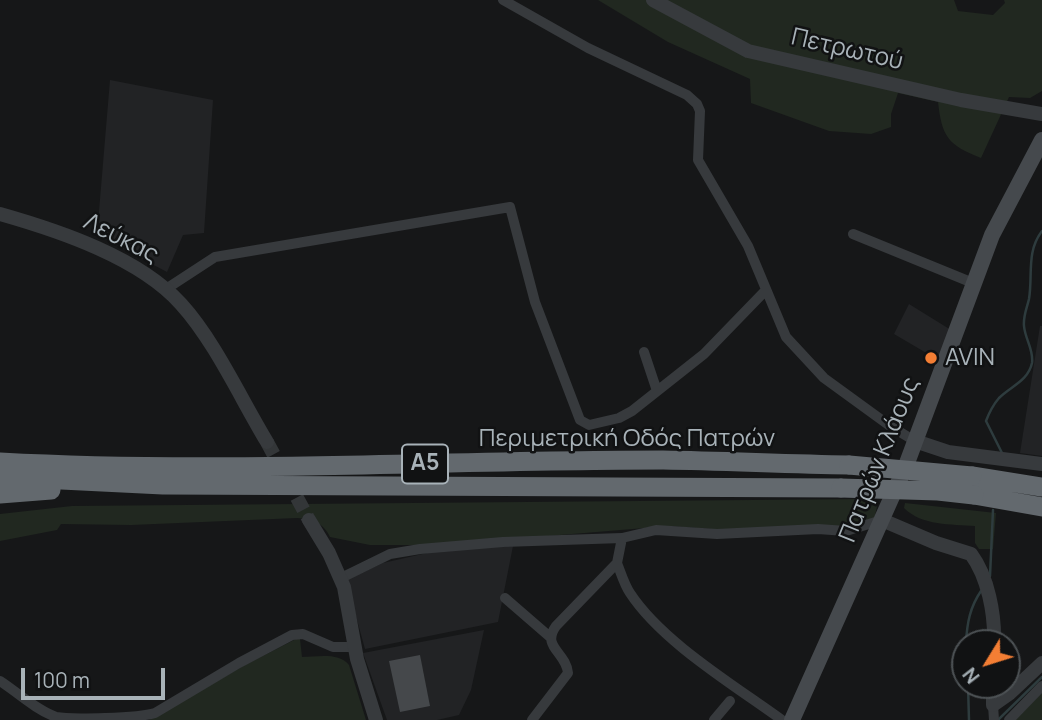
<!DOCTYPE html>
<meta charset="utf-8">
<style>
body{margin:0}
#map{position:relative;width:1042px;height:720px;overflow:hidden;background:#161718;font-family:Manrope,sans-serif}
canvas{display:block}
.north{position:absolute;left:951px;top:629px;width:70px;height:70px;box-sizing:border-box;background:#111213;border:2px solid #4d5255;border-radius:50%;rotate:232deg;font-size:19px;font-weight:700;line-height:28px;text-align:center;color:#a8b2b8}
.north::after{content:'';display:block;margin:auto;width:24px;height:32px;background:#f37e34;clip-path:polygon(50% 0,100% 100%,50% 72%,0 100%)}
.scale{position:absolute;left:21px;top:668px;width:144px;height:32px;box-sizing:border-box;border:4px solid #a8b2b8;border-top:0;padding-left:9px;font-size:21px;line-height:24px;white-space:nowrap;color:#a8b2b8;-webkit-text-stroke:5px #111213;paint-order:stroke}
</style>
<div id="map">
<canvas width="1042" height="720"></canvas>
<div class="north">N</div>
<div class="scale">100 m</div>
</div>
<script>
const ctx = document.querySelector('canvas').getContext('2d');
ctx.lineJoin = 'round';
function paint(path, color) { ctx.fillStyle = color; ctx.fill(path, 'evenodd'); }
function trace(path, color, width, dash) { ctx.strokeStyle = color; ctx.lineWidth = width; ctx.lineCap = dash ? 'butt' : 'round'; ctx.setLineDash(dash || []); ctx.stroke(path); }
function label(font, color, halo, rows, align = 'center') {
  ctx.font = font + ' Manrope,sans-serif'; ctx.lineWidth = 5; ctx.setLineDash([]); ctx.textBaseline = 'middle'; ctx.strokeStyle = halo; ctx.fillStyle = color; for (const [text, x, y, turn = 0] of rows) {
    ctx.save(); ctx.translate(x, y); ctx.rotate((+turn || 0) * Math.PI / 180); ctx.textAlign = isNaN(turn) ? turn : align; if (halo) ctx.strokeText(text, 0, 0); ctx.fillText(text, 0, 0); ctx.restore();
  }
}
paint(new Path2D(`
 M110,80L213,100L204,233L183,235L167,272L97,235Z
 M909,304L951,330L940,361L894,334Z
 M1040,326H1042V456L1020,453Z
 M513,546L498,622L365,649L346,580L383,563L440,550Z
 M484,630L471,690L459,715L437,720H387L363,653Z`), '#222325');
paint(new Path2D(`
 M598,0H954L958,11L993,15L1005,3L1004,0H1042V91L1030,98L1009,97L981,158C948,145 942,137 938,102L898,93L891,114V127L871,134L829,131L751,103L750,79L668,42Z
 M865,499L878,502L874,520L848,526L726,530L669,526L439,545H370L330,537C324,523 311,519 297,518L131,525L61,524L57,530L0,541V514L72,506Z
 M905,503L996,513L993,549H979L975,543V526C951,524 922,526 904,508Z
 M296,639H300L302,657C317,657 339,652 349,665L366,720H149L247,664Z
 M1042,693V720H1015Z`), '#212820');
trace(new Path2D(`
 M1002,453L986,421C989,413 993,405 999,398C1011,386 1028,381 1032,363C1034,350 1025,339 1024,326C1023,316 1027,308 1029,299C1033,275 1026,252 1042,231
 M990,576L993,510
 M966,643C967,623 970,607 981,591
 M968,685L969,720
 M998,720L1042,677`), '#2e3c3e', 2.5);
paint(new Path2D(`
 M420,655L430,706L400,712L389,661Z`), '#45484b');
trace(new Path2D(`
 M267,442L309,520`), '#333638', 14, [14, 7]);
trace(new Path2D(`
 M503,0L588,48L687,95L697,104L700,111L698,160L748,246L786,337L824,378L890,426L915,441
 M853,234L973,283
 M166,289L215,257L510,207L535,302L580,420L589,425L619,418L632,411L704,354L766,290
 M644,352L657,391
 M617,563C621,573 624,584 630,593C662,642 734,685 782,720
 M341,578L390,554L420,549L503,542L622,538L656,530L717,534L818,529L846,531L882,520
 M505,598L550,637
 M0,681C17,692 36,710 56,717C71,720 139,718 155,713L239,663L292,635L303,634L333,647H355
 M993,705L994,720
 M532,720L568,673C566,652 541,647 556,626L617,563L622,538
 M714,720L730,701
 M1009,720L1042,686`), '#373a3d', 10);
trace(new Path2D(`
 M653,0L748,51L961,100L1042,114
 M0,214C60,231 140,258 181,304C214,340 241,399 267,442
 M915,441L948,452L1042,464
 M309,520L329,553L344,587L357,659L376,720
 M882,520L936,543L971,554C988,577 995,614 994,643
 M993,705L1010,693L1042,663
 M993,705V685`), '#373a3d', 14);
trace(new Path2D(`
 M792,720L907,463L992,235L1042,140`), '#45494d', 16);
trace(new Path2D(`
 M0,462C221,474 442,460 663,460C725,461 787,464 849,465
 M972,476L1042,487
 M0,477L163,485L841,488
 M0,494L51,490
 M974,495L1042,507`), '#63696e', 19);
trace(new Path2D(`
 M849,465L972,476
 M841,488L938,491L974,495`), '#63696e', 19);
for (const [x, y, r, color] of [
 [931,358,7,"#f37e34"]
]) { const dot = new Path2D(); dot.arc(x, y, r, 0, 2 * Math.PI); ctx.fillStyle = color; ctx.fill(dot); trace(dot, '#111213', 2.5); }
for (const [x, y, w] of [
 [425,464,46]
]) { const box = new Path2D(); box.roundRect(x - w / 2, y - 19.5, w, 39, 5); ctx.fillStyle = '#111213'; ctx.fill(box); trace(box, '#a8b2b8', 2); }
label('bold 23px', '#a8b2b8', null, [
 ["Α5",425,464]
]);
label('24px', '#a8b2b8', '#111213', [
 ["Πετρωτού",847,50,13],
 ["Λεύκας",121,239,27],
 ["Περιμετρική Οδός Πατρών",627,439],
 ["Πατρών Κλάους",880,460,-68]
]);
label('24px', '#a8b2b8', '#111213', [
 ["AVIN",945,358]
], 'left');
</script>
